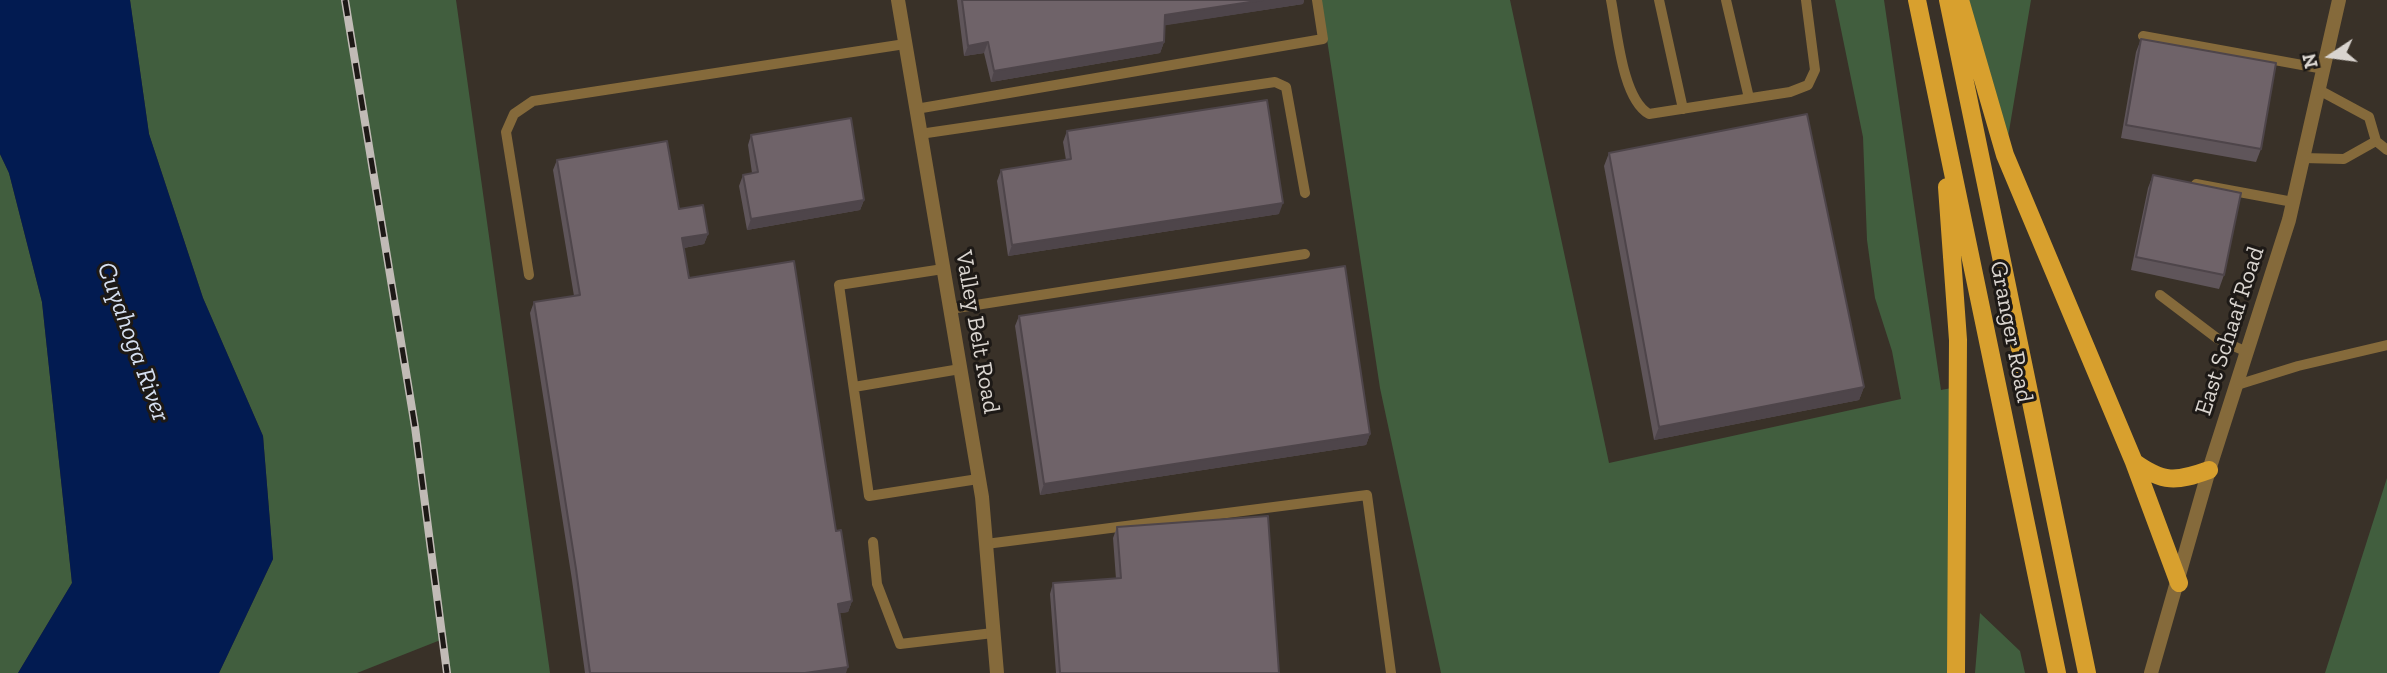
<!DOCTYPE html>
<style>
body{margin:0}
#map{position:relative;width:2387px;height:673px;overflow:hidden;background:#393128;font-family:"Zilla Slab",serif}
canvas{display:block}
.north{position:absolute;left:2296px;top:21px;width:70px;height:70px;-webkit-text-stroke:5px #1d1916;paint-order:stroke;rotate:257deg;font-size:19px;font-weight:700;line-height:28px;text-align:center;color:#d9d4cf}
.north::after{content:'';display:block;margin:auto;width:24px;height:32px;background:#d9d4cf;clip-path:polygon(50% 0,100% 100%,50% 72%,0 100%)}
</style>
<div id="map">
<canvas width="2387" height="673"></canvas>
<div class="north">N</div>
</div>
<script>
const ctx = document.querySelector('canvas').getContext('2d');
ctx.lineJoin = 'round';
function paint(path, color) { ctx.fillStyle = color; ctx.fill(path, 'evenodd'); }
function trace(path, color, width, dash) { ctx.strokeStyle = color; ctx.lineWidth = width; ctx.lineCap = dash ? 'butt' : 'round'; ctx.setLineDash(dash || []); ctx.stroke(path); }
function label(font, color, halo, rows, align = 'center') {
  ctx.font = font + ' "Zilla Slab",serif'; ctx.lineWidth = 6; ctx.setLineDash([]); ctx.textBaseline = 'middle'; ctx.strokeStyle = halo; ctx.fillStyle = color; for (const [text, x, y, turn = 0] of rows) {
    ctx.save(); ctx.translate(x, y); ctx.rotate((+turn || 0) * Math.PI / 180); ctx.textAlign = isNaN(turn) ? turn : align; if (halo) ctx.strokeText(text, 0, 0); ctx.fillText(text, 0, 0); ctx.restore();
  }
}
paint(new Path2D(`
 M130,0H456L550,673H447L443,639L357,673H219L273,559L263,436L203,298L149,134Z
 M1321,0H1510L1609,463L1901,399L1892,351L1875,298L1867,240L1863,137L1835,0H1884L1941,390L1957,387L1956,673H1441L1380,388Z
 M1960,0H2031L2005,155Z
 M0,154L9,173L42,302L72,583L18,673H0Z
 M2387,478V673H2325Z
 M1980,613L2020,651L2025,673H1975Z`), '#415e3e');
paint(new Path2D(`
 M0,0H130L149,134L203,298L263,436L273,559L219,673H18L72,583L42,302L9,173L0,154Z`), '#021b51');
trace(new Path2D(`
 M1611,0C1617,30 1622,99 1649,114L1790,92L1808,85L1815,70L1806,0
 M1659,0L1683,109
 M1726,0L1749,98
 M2143,36L2324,69
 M916,109L1323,39L1317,0
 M920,134L1275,82L1286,87L1305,193
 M2376,141L2387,150
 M2303,158L2344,159L2376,141L2369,117L2319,90
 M2196,184L2293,202
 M943,269L839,285L869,496L978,479
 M529,275L506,132L514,114L533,101L905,44
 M2160,295L2218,339L2247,352
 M950,309L1305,254
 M2237,385L2298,366L2387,345
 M854,387L960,369
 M873,542L877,584L900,644L993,633
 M986,544L1367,495L1391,673`), '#856a3b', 10);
trace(new Path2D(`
 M898,0L982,497L997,673`), '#856a3b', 14);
trace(new Path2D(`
 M2151,673L2209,470L2289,220L2339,0`), '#856a3b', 14);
trace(new Path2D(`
 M1917,0L2057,673
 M1948,0L2087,673
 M1960,0L2005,155L2134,462L2179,583
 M1947,187L1958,340L1956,673
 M2134,462C2163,483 2176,482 2209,470`), '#d8a02e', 18);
const rail = new Path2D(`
 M345,0L415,427L447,673`);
trace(rail, '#c1bbb6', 8);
trace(rail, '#1d1916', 5, [16]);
paint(new Path2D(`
 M957,0H1304L1303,4L1165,25L1164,42L1160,53L991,82L984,53L964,56Z
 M2141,39L2261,149L2256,162L2121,138L2136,52Z
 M1067,131L1279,214L1008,256L997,181L1001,170L1066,160L1063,142Z
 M751,135L864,200L860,210L747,230L739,186L743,175L752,173L748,145Z
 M1609,153L1864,387L1859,400L1654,440L1604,166Z
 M557,160L679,209L708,234L704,244L684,248L689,278L836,531L852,601L848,612L840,613L846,673H585L572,580L530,313L534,302L574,296L553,170Z
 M2153,175L2224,275L2219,289L2131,270L2148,188Z
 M1019,316L1370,434L1366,445L1040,495L1015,326Z
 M1117,527L1279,673H1056L1050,594L1053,583L1116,579L1113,538Z`), '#5f555a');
paint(new Path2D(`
 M1263,0H1304L1303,4L1161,26L1165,15Z
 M988,42L984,53L964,56L968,46Z
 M1164,42L1160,53L991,82L994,71Z
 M864,200L860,210L747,230L751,219Z
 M1283,203L1279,214L1008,256L1012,245Z
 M708,234L704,244L678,249L682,238Z
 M1864,387L1859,400L1654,440L1659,427Z
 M1370,434L1366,445L1040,495L1044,484Z
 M852,601L848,612L834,614L838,604Z
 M848,667L846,673H805Z`), '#4e454a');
const building = new Path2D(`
 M962,0H1263L1165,15L1164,42L994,71L988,42L968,46Z
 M2141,39L2276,63L2261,149L2126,125Z
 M1267,100L1283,203L1012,245L1001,170L1071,159L1067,131Z
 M1807,114L1864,387L1659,427L1609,153Z
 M851,118L864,200L751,219L743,175L758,172L751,135Z
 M667,141L679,209L703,205L708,234L682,238L689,278L794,261L836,531L841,530L852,601L838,604L848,667L805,673H590L576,569L534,302L580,295L557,160Z
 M2153,175L2241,193L2224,275L2136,257Z
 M1345,266L1370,434L1044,484L1019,316Z
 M1268,516L1279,673H1060L1053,583L1121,578L1117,527Z`);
paint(building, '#6f6369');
trace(building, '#4e454a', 2);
label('24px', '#d9d4cf', '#1d1916', [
 ["East Schaaf Road",2230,331,-72],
 ["Valley Belt Road",977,332,80],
 ["Granger Road",2011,332,79]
]);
label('italic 26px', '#d5dff0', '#1d1916', [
 ["Cuyahoga River",133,342,70]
]);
</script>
